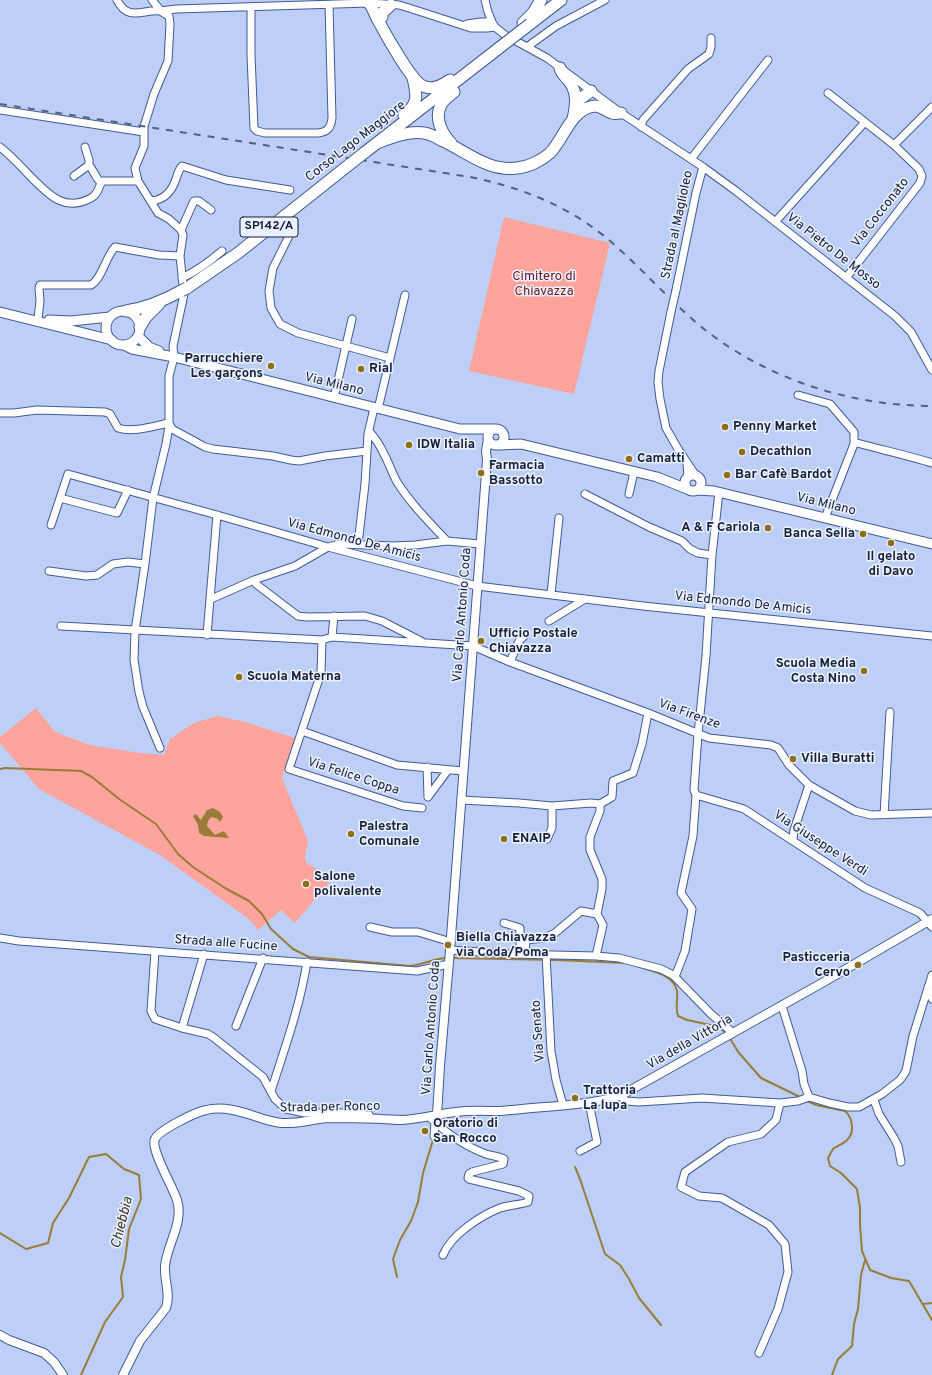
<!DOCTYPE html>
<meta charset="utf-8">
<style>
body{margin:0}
canvas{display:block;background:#bdcff7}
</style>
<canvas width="932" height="1375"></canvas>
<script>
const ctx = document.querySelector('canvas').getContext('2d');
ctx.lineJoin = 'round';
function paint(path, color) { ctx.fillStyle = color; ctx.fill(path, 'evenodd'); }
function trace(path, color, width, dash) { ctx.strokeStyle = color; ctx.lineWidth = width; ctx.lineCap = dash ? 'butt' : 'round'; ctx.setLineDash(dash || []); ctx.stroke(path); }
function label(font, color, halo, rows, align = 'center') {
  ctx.font = font + ' Overpass,sans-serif'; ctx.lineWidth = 3; ctx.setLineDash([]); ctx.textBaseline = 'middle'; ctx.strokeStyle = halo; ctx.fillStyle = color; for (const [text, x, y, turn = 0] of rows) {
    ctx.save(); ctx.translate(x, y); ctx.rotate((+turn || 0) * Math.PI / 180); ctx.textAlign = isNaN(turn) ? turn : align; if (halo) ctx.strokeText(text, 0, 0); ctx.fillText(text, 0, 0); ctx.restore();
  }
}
paint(new Path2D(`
 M504,217L610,243L574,394L469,371Z
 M36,708L55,732L90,745L140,753L164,755L170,739L194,723L217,716L245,722L295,738L282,778L308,841L305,857L306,862L320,872L333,878L295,923L281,910L258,930L250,920L160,855L39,789L0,743V737Z`), '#fea49d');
paint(new Path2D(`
 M213,808L220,812L223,817L220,822L218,819L211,817L208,821L207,826L215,835L224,831L229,838L204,836L199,833L198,825L193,816L196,814L201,820L207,810Z`), '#9a7c38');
trace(new Path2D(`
 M0,769L5,768L81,771L92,777L119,799L156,824L178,854L193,867L225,888L249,901L262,914L271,929L293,949L309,957L410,966C423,965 434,958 447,958
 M451,958L557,960L625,963
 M637,966C650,971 674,974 677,991C678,1000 675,1007 678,1016L687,1020L720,1027L726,1034
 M729,1037L739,1053L761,1078L800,1097
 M805,1100L816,1105L845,1111C853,1118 855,1133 847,1140C843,1144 837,1146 833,1149C831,1152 830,1155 828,1158L830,1166L841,1173L857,1189L860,1208V1225L862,1251L870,1270L891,1278L909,1281L932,1320
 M575,1167L580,1179L605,1254L620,1265L629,1279L639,1298L661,1325
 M0,1233L26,1249L48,1243L53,1223L69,1198L89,1157L106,1154L124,1169L139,1175L141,1199L129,1229L125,1260L121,1277L123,1297L105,1322L81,1375
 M397,1277L393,1259L400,1240L411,1221L418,1202L423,1173L433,1140
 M923,1304L932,1303
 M832,1375L838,1359L852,1346L854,1324L858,1309L861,1275L865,1260`), '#9a7c38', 2);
const minor = new Path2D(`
 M117,0C128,22 143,9 160,11C163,12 166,15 169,16L170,24L168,61L154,94L146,120L144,126V146L135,168L138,181L158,213L169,219L181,230L183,235L180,256L184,294L173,346L174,357L169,376V426L166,444L153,498L145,564L135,631L134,660L139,692L143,707L160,748
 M152,0L161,11L176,9L369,3L399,5L409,8L471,28H487L495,27
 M485,0L488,12L492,22L495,27L505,35L547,58L621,113L703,167L736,191L895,316L911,332L932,370
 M251,7V55L254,128L257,131L265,133H318C328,132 331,127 332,118L329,5
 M467,24L481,22H492
 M527,47L556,26L605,0
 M828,93L894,145L919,169L922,176L920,183L846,278
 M0,110L144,132
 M641,127L643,120L688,69L709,54L711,47V38
 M894,145L932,107
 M0,147C12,156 22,168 33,179C50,196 65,212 91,198C100,193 98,185 103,181H138
 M85,147L89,160V165C94,171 95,177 101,183
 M691,159L768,60
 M74,176L89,165
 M151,201C165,200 172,191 176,179C178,174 178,170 182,166L226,180L290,190
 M775,222L865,122
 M294,226L273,268L269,291L271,308L280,324L298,333L390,358
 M181,230L194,201H199L211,210
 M182,278C197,271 209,262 222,251
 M676,290L696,193L703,167
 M671,312L659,371L658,382L660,399L666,428L678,449L696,476
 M38,319L40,301L39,288L40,285H91C102,279 105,258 115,247L159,255L180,256
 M798,395L830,404L854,432V444
 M334,398L352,319
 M378,409L405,295
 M0,413H14L37,410L105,412L110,414L118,428C134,433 154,426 169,423L172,429L205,447L213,449L273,456L291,460L299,461L325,456L367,451
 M369,431C375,438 380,445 384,454C389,463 392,473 397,482C411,504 429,522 447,541
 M687,463L688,477
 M585,494L649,527L682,541L690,549L698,553L712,555
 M629,494L634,472
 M60,498L117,513L128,490
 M825,518L854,444L857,443C882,450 907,455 932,463
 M51,525L68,474L217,515L328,547L477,586L643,606L932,636
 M358,544L365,484L368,434L374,408
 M49,571L86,576L97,575L113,564L128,562L145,564
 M254,580L256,584L298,616L307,617L365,616L382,621L421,641
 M551,594L559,518
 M211,599L254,580L295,566L328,547L340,544L393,546L415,545L447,541L480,544
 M549,621L585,599
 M61,626L322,640L332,637L473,646L510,662L648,713L709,738L771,745L778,748L789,765L809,785L855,811L871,815L932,813
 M207,635L217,515
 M332,637L334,616
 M322,640L321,673L289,769L403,806L422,808
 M510,662L519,641L524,636
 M302,731L397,765L463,771
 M427,767L428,797
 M696,795L694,790L698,734L706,656L712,555L719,492
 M428,797L448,770
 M461,800L519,803L552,806L591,803L600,804
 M600,804L612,797L613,781L633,773L642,744L648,713
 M884,815L890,712
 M547,839L552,828V806
 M793,840L794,830L809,785
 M504,923L520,928V954
 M370,927L392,932H418L451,942
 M0,938L19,941L417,971L449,964
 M450,950L511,954L596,956L619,958L661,969L673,975L711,1014L733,1033
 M155,951L151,1011L155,1019L182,1028L208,1034L213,1037L263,1077L275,1099L286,1109L305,1113H347L369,1115
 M525,954L526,940L544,938L555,933L581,911L597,914
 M546,954L551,1051L556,1080L563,1105
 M596,956L603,925L597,914L602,889V879L590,850V837L600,811V804
 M675,977L685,951L692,909L681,893L693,836L696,795L744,809L865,888L920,913L932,927
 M928,987L932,999
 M782,1006L802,1071L804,1084L809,1097
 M236,1026L263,958
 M182,1028L204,954
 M271,1091C285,1048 300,1006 307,962
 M620,1096L626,1101L639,1102L702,1098L780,1103L798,1101L809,1097L829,1103L848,1107H859L882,1094L900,1080L906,1071L913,1036L932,975
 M874,1100L879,1114L894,1138L898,1146L901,1162
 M429,1117C446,1133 464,1146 486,1154C492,1156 498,1156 504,1159L503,1164L472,1172L469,1174L468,1178L469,1179L519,1191L529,1196L528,1202C519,1205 509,1205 500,1208C480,1216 451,1235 443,1255
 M434,1136L435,1122
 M580,1151L597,1142L589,1103
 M759,1353L778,1309L788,1272L785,1244L769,1225L722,1198L699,1196L681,1187L685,1172L728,1142L761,1134L776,1120L780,1103`);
const tertiary = new Path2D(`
 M437,1115L440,1066L450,950L487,460L486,451L488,439
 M0,1335L9,1340L44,1353L54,1362L63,1375
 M123,1375L140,1341L166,1308C171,1294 164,1281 165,1266C167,1244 184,1223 177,1200C173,1187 150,1149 155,1139C159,1130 196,1112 206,1110C227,1105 247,1114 267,1120C272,1121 278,1123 283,1123C299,1124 313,1119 329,1118C346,1118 364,1118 381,1119C388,1119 394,1120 401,1120C420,1119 438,1114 456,1112C470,1110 485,1111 499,1111C514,1110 530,1108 545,1107C570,1105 595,1103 620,1096L822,983L932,919`);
const secondary = new Path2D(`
 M106 328a17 17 0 1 1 34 0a17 17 0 1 1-34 0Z
 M0,312L112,340
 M49,320L71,321L110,317
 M138,336L149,347L159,351
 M124,345L132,349L174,357L460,429H494
 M488 437a8 8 0 1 1 16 0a8 8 0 1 1-16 0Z
 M499,445L521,444L657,477L687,489
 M685 483a8 8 0 1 1 16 0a8 8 0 1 1-16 0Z
 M697,490L714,491L932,544`);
const trunk = new Path2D(`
 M369,3C374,9 375,16 379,22C386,35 410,78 421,85C431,91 441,86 450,80
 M382,17V13L391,5
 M523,23L533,13L541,0
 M530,24L561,0
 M560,68C562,75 565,76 569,81C578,93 576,105 573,119
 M576,104L580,99L591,91
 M404,115C419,104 417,95 413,78
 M377,143C393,137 408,131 424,133C430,134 436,137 441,140C466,151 488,172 517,168C528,167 541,161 550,153C564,139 571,108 595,106C601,106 606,111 612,113C614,114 618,113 621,113
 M451,143C442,134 434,118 441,105C443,100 449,96 454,92
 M364,153L499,48
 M187,288L238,253L350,164
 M126,311C146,308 163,301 181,291
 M140,327L146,317L159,304`);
trace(minor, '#425b95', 9);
trace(tertiary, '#425b95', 10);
trace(secondary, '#425b95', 11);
trace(trunk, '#425b95', 13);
trace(minor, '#fff', 7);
trace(tertiary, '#fff', 8);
trace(secondary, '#fff', 9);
trace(trunk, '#fff', 11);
trace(new Path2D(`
 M0,104L470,177C525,188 576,209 618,248C647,274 673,304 704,329C757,371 825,397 893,404C906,405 919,406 932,406`), '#53607e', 2, [7, 7]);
const minorBridge = new Path2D(`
 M671,312L676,290`);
const trunkBridge = new Path2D(`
 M499,48L530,24
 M350,164L364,153
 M181,291L187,288`);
trace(minorBridge, '#425b95', 9, []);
trace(trunkBridge, '#425b95', 13, []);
trace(minorBridge, '#fff', 7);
trace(trunkBridge, '#fff', 11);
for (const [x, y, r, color] of [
 [271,366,4,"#916e14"],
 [361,369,4,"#916e14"],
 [725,427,4,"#916e14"],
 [409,445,4,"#916e14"],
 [742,452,4,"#916e14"],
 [629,459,4,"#916e14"],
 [481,473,4,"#916e14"],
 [727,475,4,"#916e14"],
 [768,528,4,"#916e14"],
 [863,534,4,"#916e14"],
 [891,543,4,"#916e14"],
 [481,641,4,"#916e14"],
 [864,671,4,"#916e14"],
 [239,677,4,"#916e14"],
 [793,759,4,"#916e14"],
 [351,834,4,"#916e14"],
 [504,839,4,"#916e14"],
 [306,884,4,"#916e14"],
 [448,945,4,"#916e14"],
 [858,965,4,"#916e14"],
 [575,1098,4,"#916e14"],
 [425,1131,4,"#916e14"]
]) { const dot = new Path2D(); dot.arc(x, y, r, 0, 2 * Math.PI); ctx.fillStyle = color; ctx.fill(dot); trace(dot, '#eaf0fe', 1.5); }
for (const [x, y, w] of [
 [269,227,58]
]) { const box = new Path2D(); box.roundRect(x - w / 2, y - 10, w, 20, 3); ctx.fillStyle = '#eaf0fe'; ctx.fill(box); trace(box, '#151f37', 1); }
label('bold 12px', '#151f37', null, [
 ["SP142/A",269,227]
]);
label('13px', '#151f37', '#eaf0fe', [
 ["Corso Lago Maggiore",356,142,-38],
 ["Via Cocconato",881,213,-52],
 ["Strada al Maglioleo",678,225,-78],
 ["Via Pietro De Mosso",833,252,38],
 ["Via Milano",334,385,14],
 ["Via Milano",826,505,14],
 ["Via Edmondo De Amicis",354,541,15],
 ["Via Edmondo De Amicis",743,604,6],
 ["Via Carlo Antonio Coda",463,615,-86],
 ["Via Firenze",689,715,20],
 ["Via Felice Coppa",353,777,18],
 ["Via Giuseppe Verdi",820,844,33],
 ["Strada alle Fucine",226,944,4],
 ["Via Carlo Antonio Coda",432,1028,-86],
 ["Via Senato",539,1031,-94],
 ["Via della Vittoria",690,1043,-30],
 ["Strada per Ronco",330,1108,-1]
]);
label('13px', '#661717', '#eaf0fe', [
 ["Cimitero di",544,277],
 ["Chiavazza",544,292]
]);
label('bold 13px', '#151f37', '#eaf0fe', [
 ["Parrucchiere",263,359,"right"],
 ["Les garçons",263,374,"right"],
 ["Rial",369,369],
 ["Penny Market",733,427],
 ["IDW Italia",417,445],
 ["Decathlon",750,452],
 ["Camatti",637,459],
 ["Farmacia",489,466],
 ["Bassotto",489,481],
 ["Bar Cafè Bardot",735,475],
 ["A & F Cariola",760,528,"right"],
 ["Banca Sella",855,534,"right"],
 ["Il gelato",891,557,"center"],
 ["di Davo",891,572,"center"],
 ["Ufficio Postale",489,634],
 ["Chiavazza",489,649],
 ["Scuola Media",856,664,"right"],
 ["Costa Nino",856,679,"right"],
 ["Scuola Materna",247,677],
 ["Villa Buratti",801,759],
 ["Palestra",359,827],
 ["Comunale",359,842],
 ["ENAIP",512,839],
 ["Salone",314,877],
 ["polivalente",314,892],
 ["Biella Chiavazza",456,938],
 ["via Coda/Poma",456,953],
 ["Pasticceria",850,958,"right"],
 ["Cervo",850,973,"right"],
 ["Trattoria",583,1091],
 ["La lupa",583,1106],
 ["Oratorio di",433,1124],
 ["San Rocco",433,1139]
], 'left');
label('italic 14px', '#433924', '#eaf0fe', [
 ["Chiebbia",123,1223,-76]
]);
</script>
